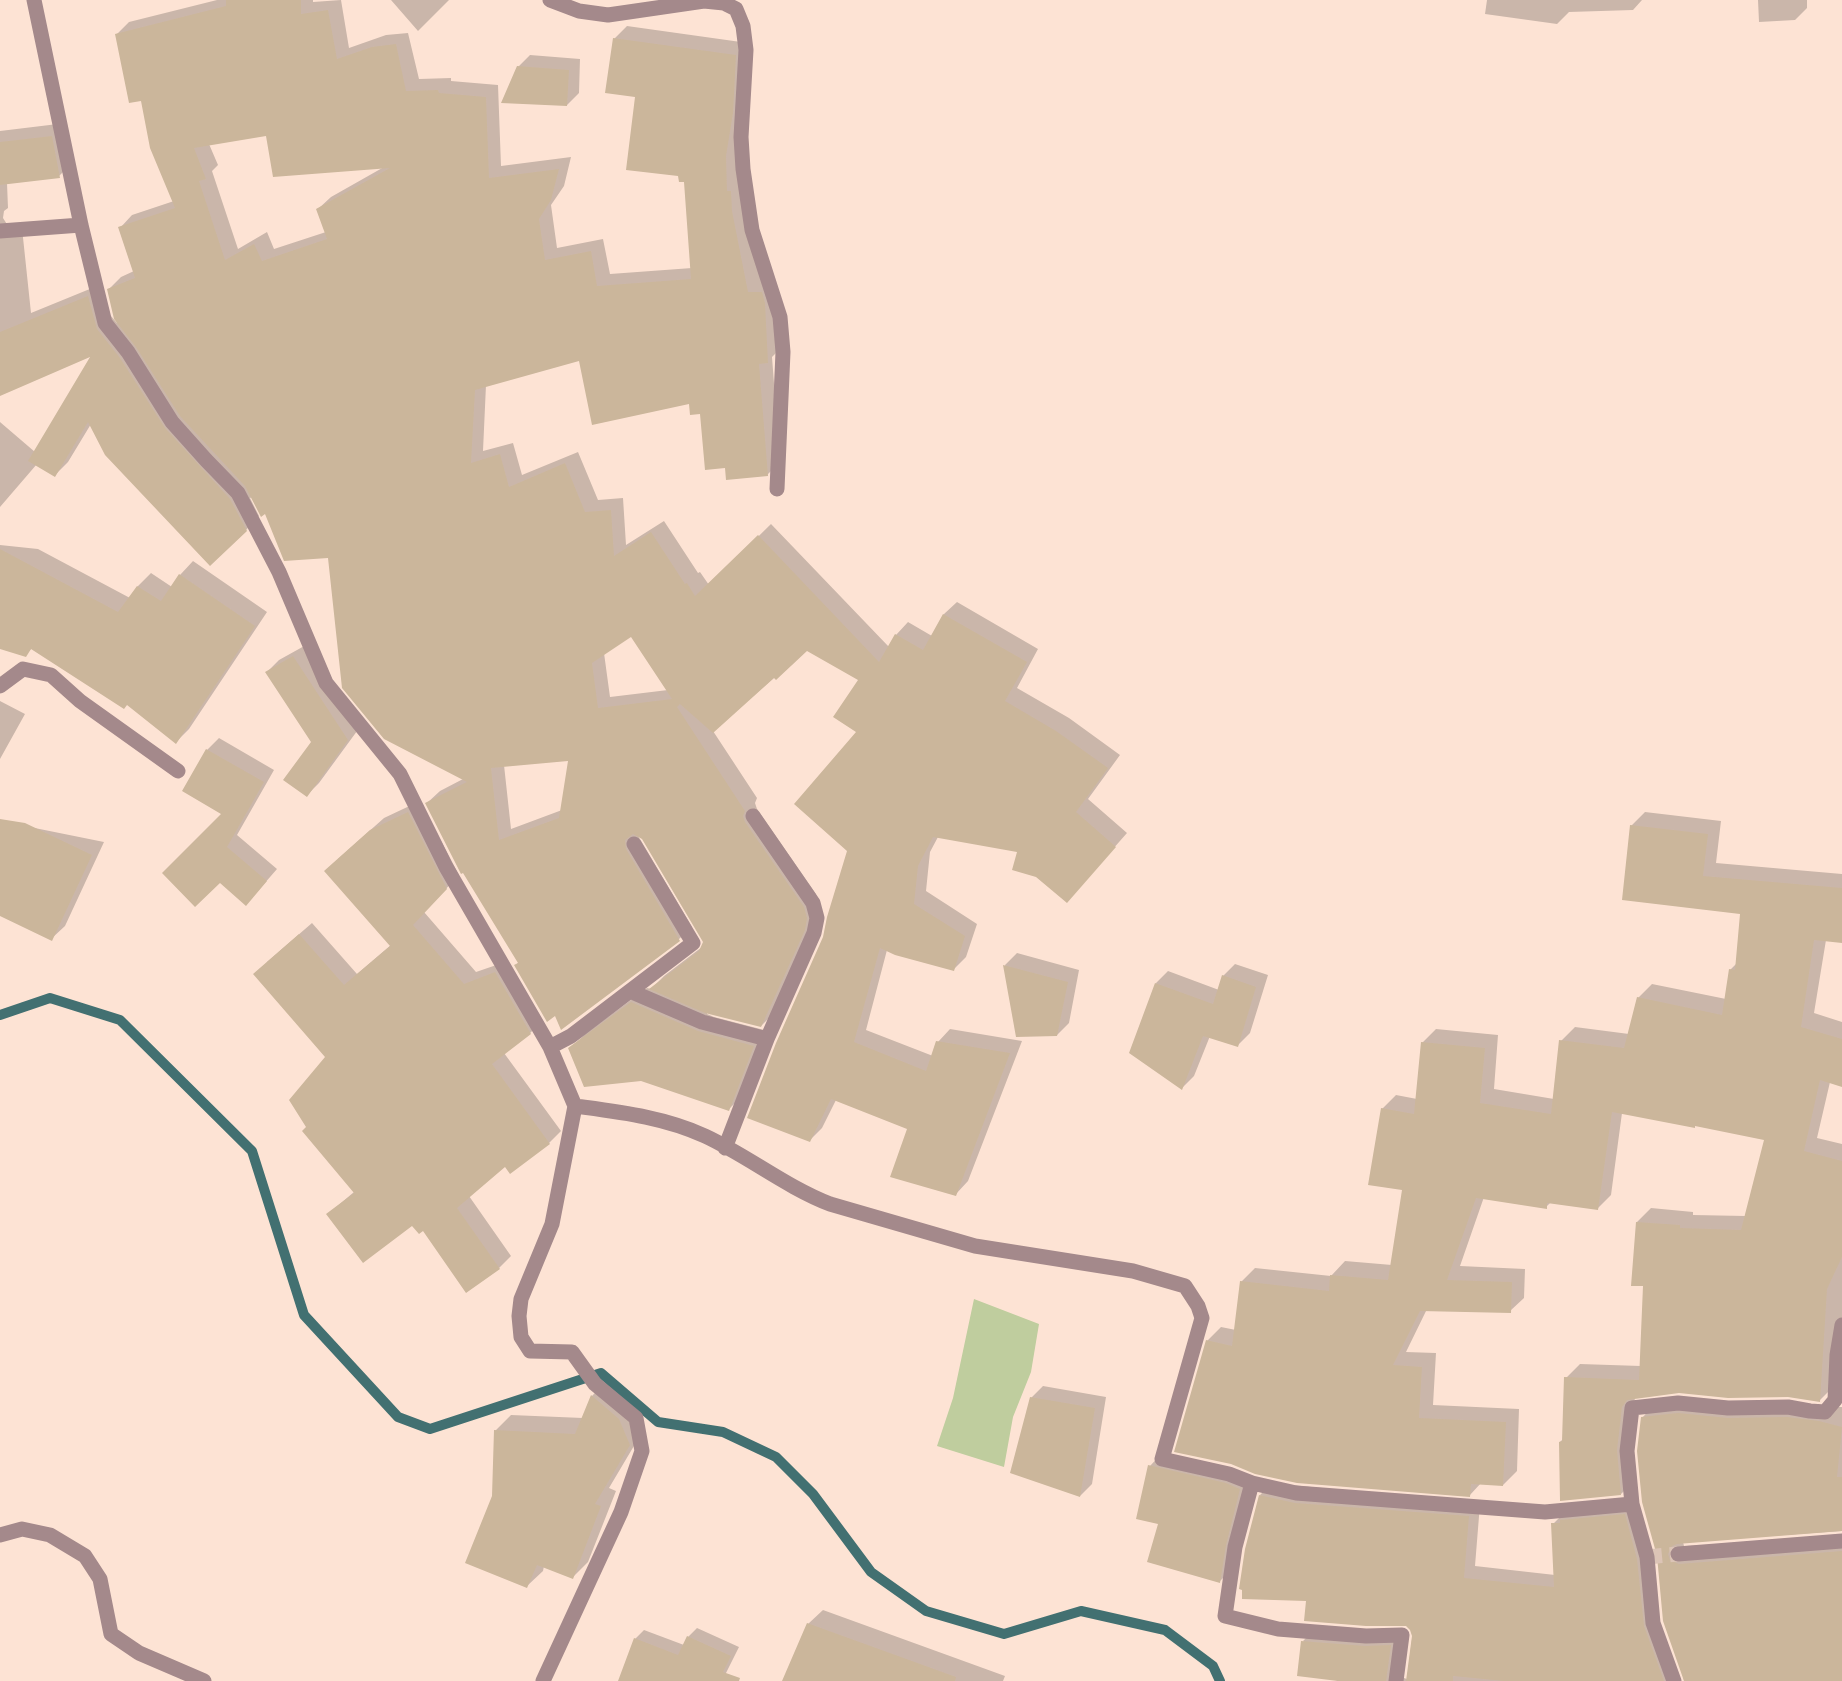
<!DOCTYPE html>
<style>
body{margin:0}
canvas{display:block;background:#fde3d4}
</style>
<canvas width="1842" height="1681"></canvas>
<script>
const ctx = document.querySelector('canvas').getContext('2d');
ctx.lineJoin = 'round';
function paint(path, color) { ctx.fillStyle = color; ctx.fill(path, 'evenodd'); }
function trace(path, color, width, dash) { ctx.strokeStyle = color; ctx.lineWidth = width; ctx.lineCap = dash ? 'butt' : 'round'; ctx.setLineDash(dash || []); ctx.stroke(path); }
paint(new Path2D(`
 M974,1299L1039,1324L1031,1372L1013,1417L1004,1467L937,1446L953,1398Z`), '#bfcd9e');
paint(new Path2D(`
 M217,0H313V2L341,0L349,48L386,35L408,33L419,79L451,78V81L498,85L501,166L571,157L564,186L551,205L557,248L603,239L610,274L692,268L685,181L680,174L637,95L614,39L627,26L748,43L739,179L774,280L780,349L772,357L780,462L767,475L726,467L701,413L690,402L580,359L486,385L483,451L513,443L522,475L578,452L598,500L623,498L626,545L664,521L698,573L700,572L709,585L771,524L889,647L896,635L908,622L932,636L944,614L957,602L1038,649L1017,688L1069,718L1120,755L1088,799L1127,833L1067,901L1019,851L938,837L930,852L926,891L977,924L966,957L954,969L887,950L866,1030L933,1056L938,1042L950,1029L1022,1041L968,1181L956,1194L909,1128L836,1100L822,1128L809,1141L824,937L849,851L858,732L860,680L807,649L713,731L757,798L755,803L757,809L816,894L819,905L774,1013L761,1026L707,1012V1014L714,1017L768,1031L744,1094L729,1109L570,1049L585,1034L647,988L651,989L664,976L702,947L704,942L643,838L637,834L692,927L679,939L562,1028L556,1014L516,965L519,962L427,803L440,791L463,779L330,557L265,511L253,497L250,498L259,516L246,530L91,424L68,462L55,475L37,464L0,507V422L35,452L94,354L0,394V131L66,123L72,163L59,176L7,183L8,208L4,211L3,218L10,229L22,228L31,313L102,284L110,315L117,323L108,290L121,277L134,271L120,228L132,215L174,201L142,99L117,34L129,22ZM267,134L384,167L331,197L318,209L326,232L274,249L267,232L238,249L212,171L218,165L209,144ZM631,635L668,690L610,697L604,653ZM570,759L562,810L511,829L504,765Z
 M391,0H449L418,31Z
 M1487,0H1642L1633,10L1569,12L1557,24L1485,14Z
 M1758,0H1807V8L1795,20L1759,22Z
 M530,55L580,59L579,93L567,105L518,67Z
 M0,545L38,549L130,598L138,586L151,573L172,587L180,575L193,561L267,612L189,729L176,742L127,704L32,648L25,655L0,648Z
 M306,645L360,727L319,783L307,795L312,742L267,672L279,660Z
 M0,701L25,714L0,759Z
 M219,738L274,770L237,835L277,869L257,892L220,881L223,814L207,750Z
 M420,801L459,875L424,912L476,972L508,961L543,1021L530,1033L504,1053L561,1131L549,1143L510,1171L506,1165L469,1196L511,1256L499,1268L412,1224L328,1214L354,1192L308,1127L327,1057L267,962L312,923L357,974L391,945L338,859L384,818Z
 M1645,812L1721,821L1716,863L1842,874V941L1826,940L1814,1013L1842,1022V1085L1830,1082L1817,1138L1842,1144V1331L1834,1386L1820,1400L1788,1396L1679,1392L1635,1397L1631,1435L1635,1480L1621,1494L1560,1442L1563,1439L1566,1378L1580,1364L1641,1366L1645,1285L1637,1222L1651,1208L1693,1212V1215L1746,1216L1766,1139L1696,1124L1622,1113L1611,1195L1597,1209L1551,1202L1546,1207L1484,1197L1460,1266L1525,1269L1524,1298L1510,1311L1427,1309L1406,1352L1436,1353L1433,1405L1519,1409L1517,1471L1503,1485L1481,1483L1470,1495L1207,1341L1221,1327L1236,1330L1241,1282L1255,1268L1331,1276L1345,1261L1392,1265L1404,1189L1382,1109L1396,1095L1417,1099L1422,1043L1436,1029L1498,1035L1494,1089L1554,1099L1561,1041L1575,1027L1629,1034L1638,998L1652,984L1726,999L1730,970L1737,963L1741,912L1631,826Z
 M0,821L104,842L65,926L51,939L0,913Z
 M1017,953L1079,970L1069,1023L1057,1035L1017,1036L1005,965Z
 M1235,964L1268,975L1250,1033L1238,1045L1210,1036L1194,1076L1182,1088L1156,983L1168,971L1219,990L1223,976Z
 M607,1380L634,1404L644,1429L609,1488L616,1491L588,1562L572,1578L544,1566L543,1571L527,1586L493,1497L496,1430L511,1415L583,1418L592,1396Z
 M1043,1386L1106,1397L1092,1484L1080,1496L1031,1398Z
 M1656,1403L1842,1407V1531L1683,1542L1684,1546L1842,1539V1681H1684L1642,1418Z
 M1162,1453L1252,1477L1231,1570L1219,1582L1160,1523L1150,1466Z
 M1272,1483L1480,1504L1475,1566L1555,1575L1553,1524L1565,1512L1637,1503L1668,1681H1337L1303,1641L1315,1629L1402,1634L1401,1677L1407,1679L1413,1631L1408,1626L1308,1600L1260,1495Z
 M823,1610L1005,1676L1003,1681H814L808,1624Z
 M697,1628L739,1647L722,1681H623L635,1639L644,1630L684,1645L688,1637Z`), '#0003');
trace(new Path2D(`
 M0,1015L50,998L120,1020L252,1151L304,1315L398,1417L430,1429L601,1373L658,1422L723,1432L776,1457L813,1494L871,1572L926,1611L1004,1634L1081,1611L1165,1630L1213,1666L1220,1681`), '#427071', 10);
paint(new Path2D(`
 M226,0H301V14L328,10L337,59L372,47L396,44L406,91L438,90L439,93L486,97L489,178L559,169L551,200L539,219L545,260L591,251L597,286L691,279L684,182H679L678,176L626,170L635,97L605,93L613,38L736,55L733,113L726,156L727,191H731L732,211L748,292H762L765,303L768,363L759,364L768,476L726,480L725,468L705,470L700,414L690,415L689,404L592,425L579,361L475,390L471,463L500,454L509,487L565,463L585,512L611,510L614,556L651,532L685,584L687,583L695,596L758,535L879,662L895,634L923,650L943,614L1027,662L1005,701L1056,731L1108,768L1076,812L1116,847L1067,903L1036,877L1012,870L1017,852L933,837L918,866L914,904L965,936L954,971L895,955L880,948L854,1042L926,1071L936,1041L1010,1053L956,1196L890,1177L907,1129L831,1099L810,1142L747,1118L776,1043L823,937L827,917L847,851L794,804L856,732L833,717L858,680L807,651L776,680L774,678L713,733L680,704L677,707L745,811L743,816L745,822L804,907L807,918L805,930L761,1027L705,1013L649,989L699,951L703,942L642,839L633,834L625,840L626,849L680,941L561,1030L555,1016L547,1022L514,965L518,963L463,873L461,874L425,803L467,782L384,739L342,688L328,558L284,561L265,514L261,517L245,486L180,416L136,347L114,319L107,289L135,278L118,227L175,208L150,148L141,101L129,103L115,34L226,6ZM266,136L273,177L390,168L316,209L327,239L262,261L254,244L225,260L199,181L206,179L194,148ZM631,637L672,699L598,708L592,663ZM568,761L559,818L499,840L491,768Z
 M517,66L569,70L567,106L501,103Z
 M52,136L60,178L0,185V142Z
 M88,296L97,329L120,358L165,428L230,499L247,531L210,566L105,455L88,422L55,477L28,461L90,357L0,396V332Z
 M0,549L118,612L137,586L161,601L179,574L255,626L176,744L127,705L124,709L31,649L26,657L0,649Z
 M293,656L348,740L307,797L283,780L311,742L265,672Z
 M206,749L264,782L227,847L267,881L246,906L220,883L195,907L162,873L221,814L182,791Z
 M408,812L447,889L413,925L464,984L495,972L531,1034L492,1064L550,1144L510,1174L505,1167L457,1208L500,1269L466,1293L423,1231L419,1234L412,1226L363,1263L326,1214L354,1193L302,1131L306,1127L289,1100L325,1057L253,974L299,934L344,985L390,946L324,871L370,830Z
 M0,819L25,823L92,855L52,941L0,916Z
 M1630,825L1708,834L1703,876L1842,888V943L1814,940L1801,1027L1842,1039V1087L1820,1080L1804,1151L1842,1161V1257L1827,1289L1820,1402L1788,1397L1728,1398L1679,1393L1627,1400L1622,1407L1617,1450L1621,1495L1560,1501L1559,1442L1562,1441L1564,1377L1639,1380L1643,1286H1631L1636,1222L1680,1225V1228L1741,1230L1764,1140L1695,1126V1128L1612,1112L1598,1210L1547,1203V1209L1476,1198L1447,1280L1512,1282L1511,1313L1420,1311L1393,1365L1422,1367L1419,1418L1506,1422L1503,1486L1471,1484L1470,1497L1297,1483L1255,1474L1231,1464L1174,1452L1206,1340L1232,1346L1240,1281L1329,1291L1330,1275L1388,1280L1402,1190L1368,1185L1381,1108L1414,1114L1421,1042L1485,1048L1480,1103L1551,1114L1559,1040L1624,1048L1637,997L1722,1015L1729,969L1735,970L1740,914L1622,900Z
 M1003,965L1068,982L1057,1036L1016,1037Z
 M1222,975L1256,987L1238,1047L1203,1036L1182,1090L1129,1053L1155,983L1213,1004Z
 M631,1002L698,1031L754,1046L729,1111L641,1081L584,1087L568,1048Z
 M591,1395L619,1419L630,1445L595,1504L601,1506L573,1579L537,1565L527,1588L465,1563L492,1496L494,1430L575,1434Z
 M1030,1397L1095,1408L1080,1497L1010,1473Z
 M1678,1413L1728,1418L1787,1417L1819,1421L1842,1427L1837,1477H1842V1531L1677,1544L1672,1546L1668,1554L1670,1560L1679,1564L1842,1551V1681H1684L1663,1621L1657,1556L1642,1502L1637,1451L1641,1417Z
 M1148,1465L1226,1483L1240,1489L1226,1545L1220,1583L1147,1562L1158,1524L1136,1519Z
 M1259,1495L1295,1503L1469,1516L1464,1578L1554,1587L1551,1523H1560V1520L1625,1514L1637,1559L1644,1626L1664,1681H1504L1453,1676V1681H1406L1412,1636L1410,1630L1406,1626H1366L1304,1621L1306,1601L1242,1599V1590L1239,1589L1245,1549Z
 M807,1623L956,1677L955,1681H782Z
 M687,1636L731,1656L723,1672L740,1678L739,1681H618L634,1638L678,1655Z
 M1301,1641L1365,1646L1391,1645L1386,1681H1338L1297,1676Z`), '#cbb69b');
trace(new Path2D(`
 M1647,1557L1678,1554`), '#dcc4b6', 15, [15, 8]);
trace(new Path2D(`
 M34,0L81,225L105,323L128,352L172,422L206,460L238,493L279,572L326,683L400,774L446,867L550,1047L575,1106L552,1224L521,1299L519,1316L521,1337L530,1351L572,1352L595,1384L636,1418L642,1451L621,1512L543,1681
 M550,0L579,11L608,15L704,1L724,3L736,9L743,26L746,50L741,137L743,169L752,230L780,317L783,352L777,489
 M0,231L81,225
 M0,686L23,669L51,675L80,701L178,771
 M630,991L702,1022L767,1039
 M550,1047L571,1036L693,943L634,844
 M575,1106C619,1112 664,1117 705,1136C748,1156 786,1187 830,1204L975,1246L1133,1271L1185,1286L1198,1306L1202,1318L1162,1459L1229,1474L1252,1483L1235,1547L1225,1616L1278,1629L1366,1636L1402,1635L1396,1681
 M725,1148L767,1039L814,933L817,918L813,903L753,816
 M1252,1483L1296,1493L1545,1512L1632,1504
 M0,1535L22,1529L50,1535L85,1556L100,1579L111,1634L139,1653L204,1681
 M1678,1554L1842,1541
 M1674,1681L1653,1623L1647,1557L1632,1504L1627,1451L1632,1408L1678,1403L1728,1408L1788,1407L1810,1411L1825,1412L1835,1400L1837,1355L1842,1325`), '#a4898b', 15);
</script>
